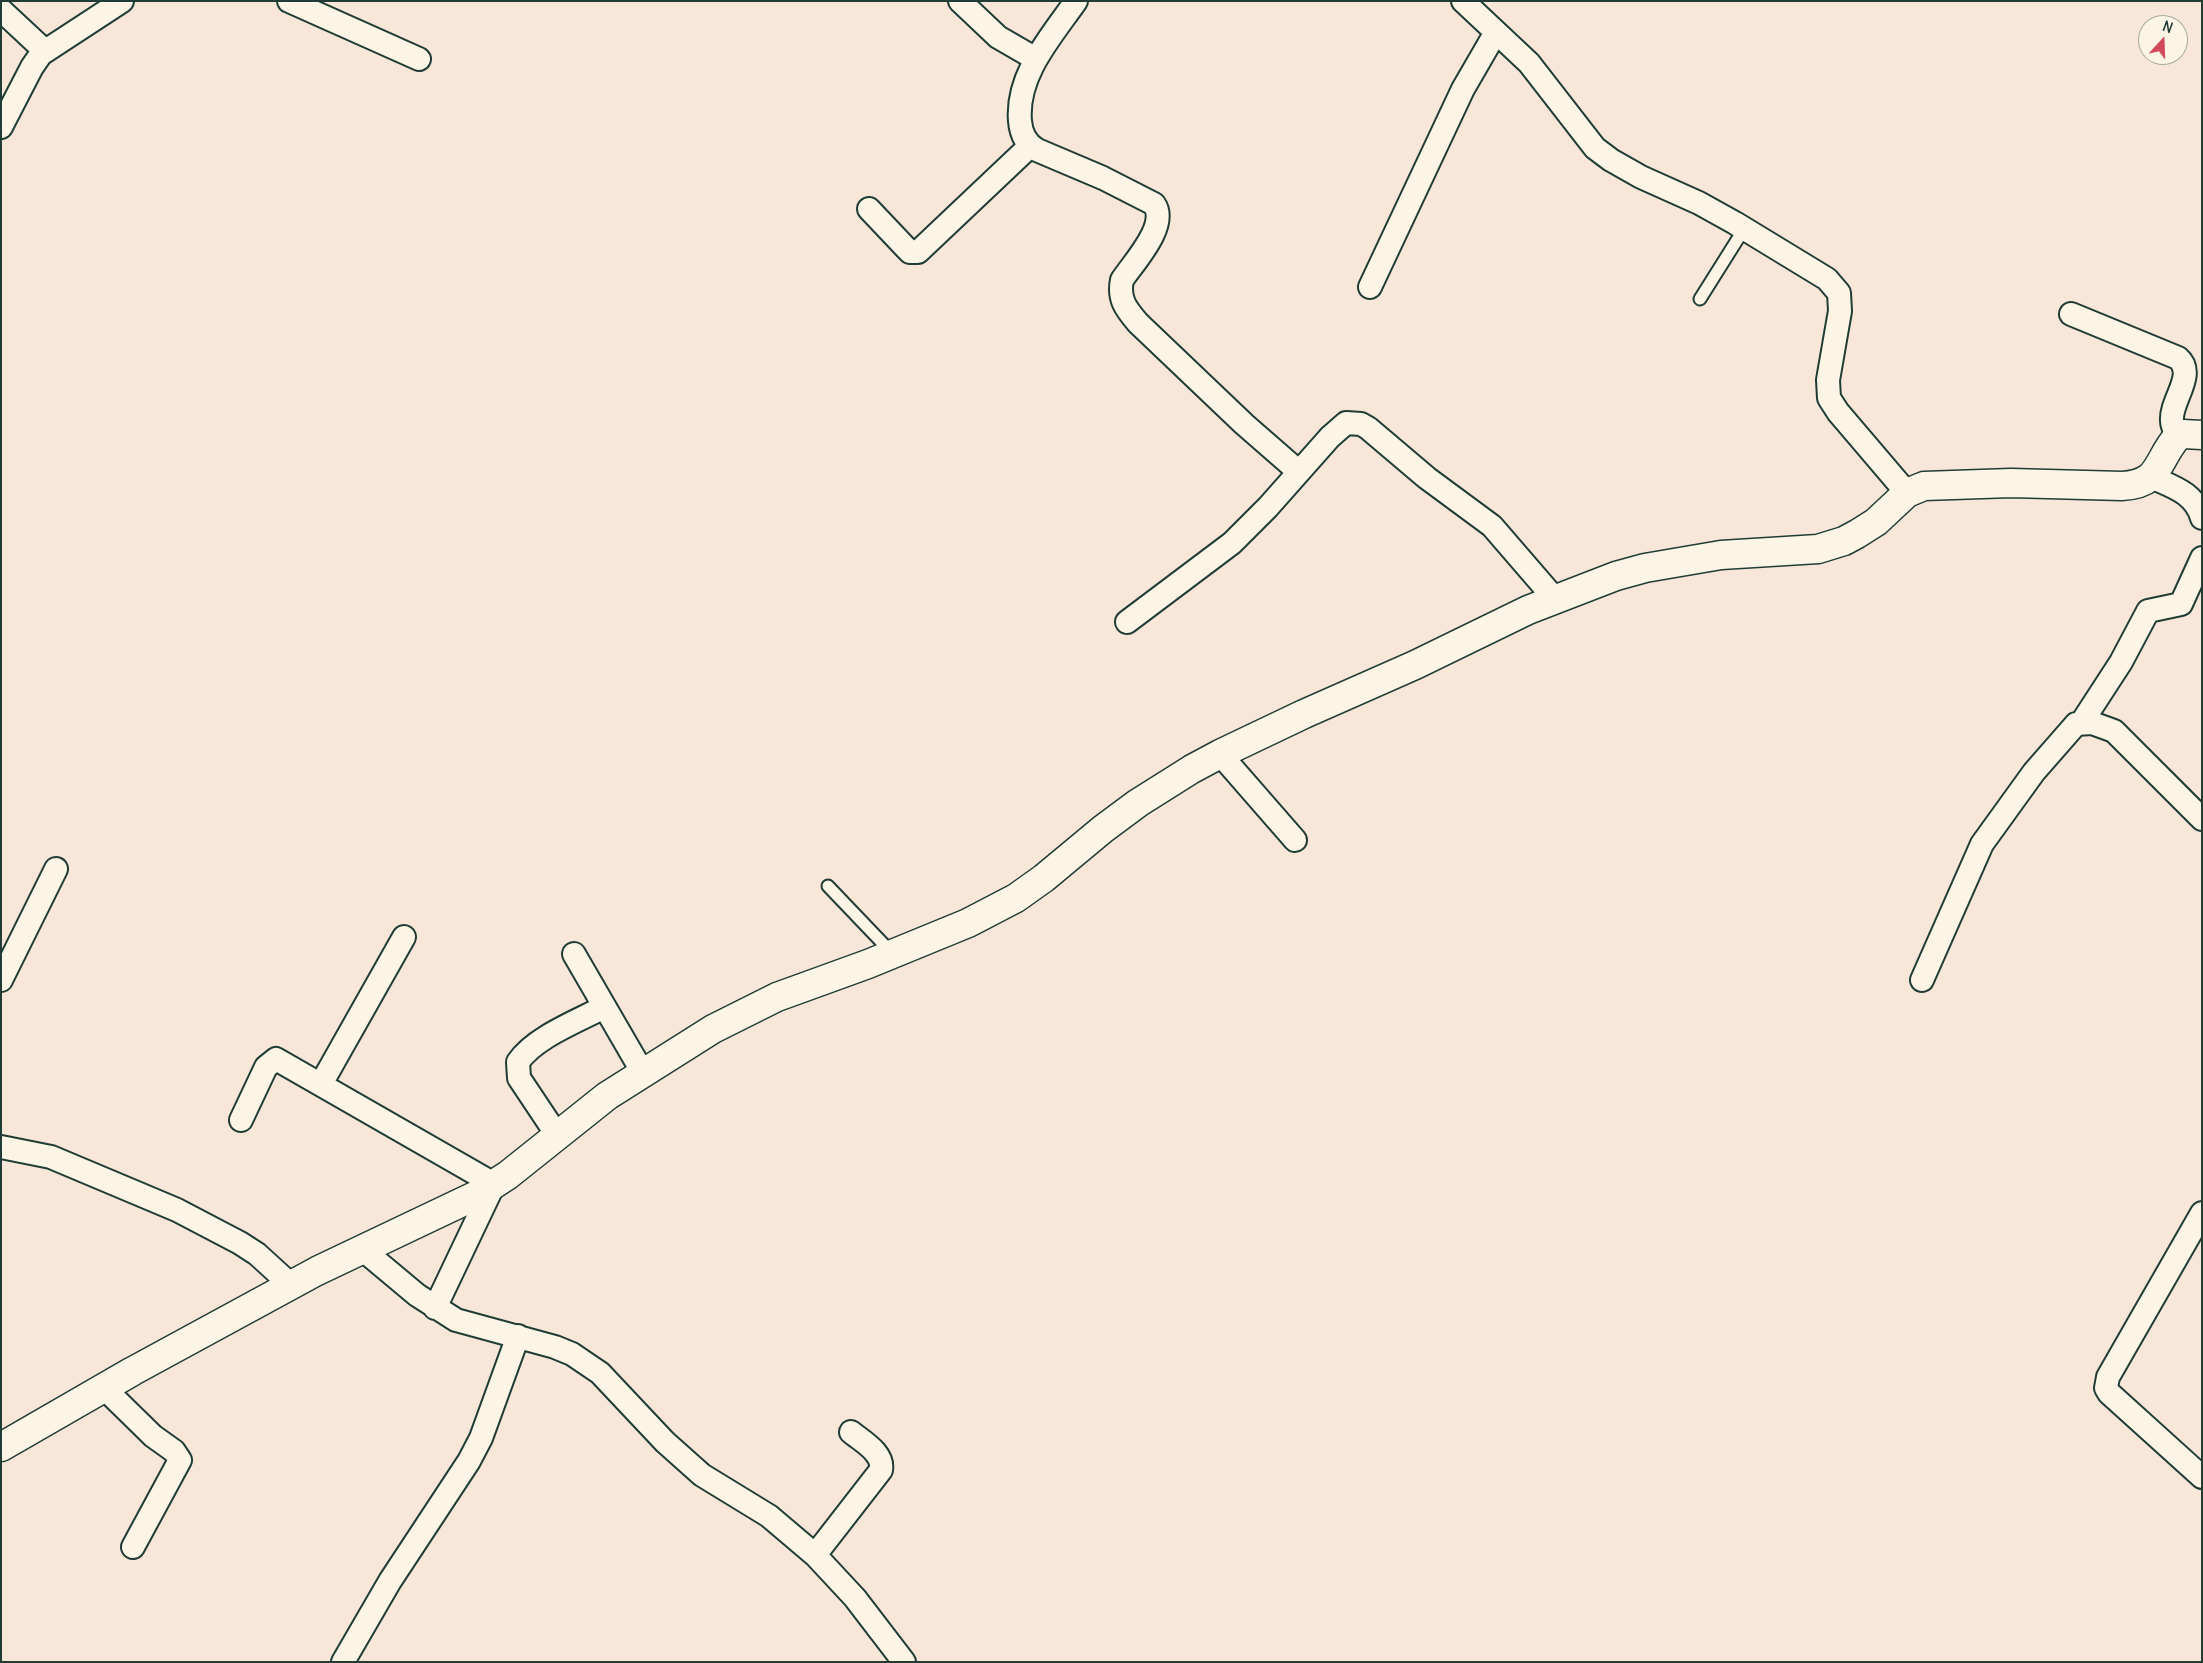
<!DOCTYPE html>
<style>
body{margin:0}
#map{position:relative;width:2203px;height:1663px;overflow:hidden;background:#f8e6d9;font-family:Delius,sans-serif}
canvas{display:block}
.frame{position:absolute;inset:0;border:2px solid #1f3d34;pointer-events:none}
.north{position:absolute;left:2138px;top:15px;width:50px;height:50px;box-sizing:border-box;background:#fcf5e5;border:1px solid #a4ab9e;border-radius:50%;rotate:20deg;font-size:14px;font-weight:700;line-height:20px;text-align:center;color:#1f3d34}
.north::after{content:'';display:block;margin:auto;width:18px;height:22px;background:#d1495b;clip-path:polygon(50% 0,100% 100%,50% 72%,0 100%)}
</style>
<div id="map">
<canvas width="2203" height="1663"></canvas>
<div class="frame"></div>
<div class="north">N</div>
</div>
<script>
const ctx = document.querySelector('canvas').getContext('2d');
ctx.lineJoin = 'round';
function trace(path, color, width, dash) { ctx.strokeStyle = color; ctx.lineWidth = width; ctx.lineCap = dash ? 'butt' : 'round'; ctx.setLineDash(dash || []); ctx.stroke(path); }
const service = new Path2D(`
 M1700,299L1744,229
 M828,886L892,953`);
const minor = new Path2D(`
 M289,1L419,59
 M960,1L998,37L1036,59
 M1076,1C1051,37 1016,75 1020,121C1021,133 1026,144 1037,150L1103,178L1154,204C1169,225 1134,262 1122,280C1118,299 1126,309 1138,323L1244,424L1299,472
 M1463,1L1529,63L1595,148L1611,160L1641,177L1699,203L1735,223L1827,279L1839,293L1840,311L1828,380L1829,398L1838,412L1907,493
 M1,10L45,51
 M1,127L32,67L41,54L122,1
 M869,209L906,248L910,252H918L1030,146
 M1370,287L1463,89L1496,32
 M2071,314L2178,358C2197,374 2170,401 2172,421C2172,427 2175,431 2178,436
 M2151,477C2173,487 2195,493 2202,518
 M1127,622L1232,543L1268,507L1330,437L1346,423L1361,424L1368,428L1427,478L1492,526L1555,599
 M2082,722L2121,662L2148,611L2181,604L2202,558
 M1220,754L1295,840
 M574,954L643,1073
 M1,980L56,869
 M1922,980L1982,844L2034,772L2076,724L2092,723L2114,731L2202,819
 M321,1084L404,937
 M241,1120L266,1067L276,1059L494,1184L435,1308
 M557,1135L519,1078L518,1062C535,1037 578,1021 604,1007
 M1,1147L51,1157L177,1210L240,1243L257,1254L291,1285
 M2202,1213L2108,1377L2106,1388L2109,1393L2202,1477
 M362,1249L417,1295L456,1320L555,1347L572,1354L600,1373L665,1442L702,1475L769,1516L815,1555L855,1598L904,1662
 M104,1388L153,1436L174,1451L180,1460L133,1547
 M815,1555L881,1470C884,1453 863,1442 851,1432
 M343,1662L390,1581L469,1461L481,1438L518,1336`);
const tertiary = new Path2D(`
 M1,1447L133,1371L317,1271L479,1194L508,1175L607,1096L713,1029L777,997L868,964L968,923L1016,898L1044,878L1103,829L1138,803L1192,769L1220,754L1304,714L1415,665L1528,610L1616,576L1645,568L1721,555L1818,549L1844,541L1857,534L1876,522L1907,493L1924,486L2011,483L2122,486C2162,484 2156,460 2178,436L2183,434L2202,435`);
trace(service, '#1f3d34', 15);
trace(minor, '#1f3d34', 26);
trace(tertiary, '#1f3d34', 31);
trace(service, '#fcf5e5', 11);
trace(minor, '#fcf5e5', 22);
trace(tertiary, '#fcf5e5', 28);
</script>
